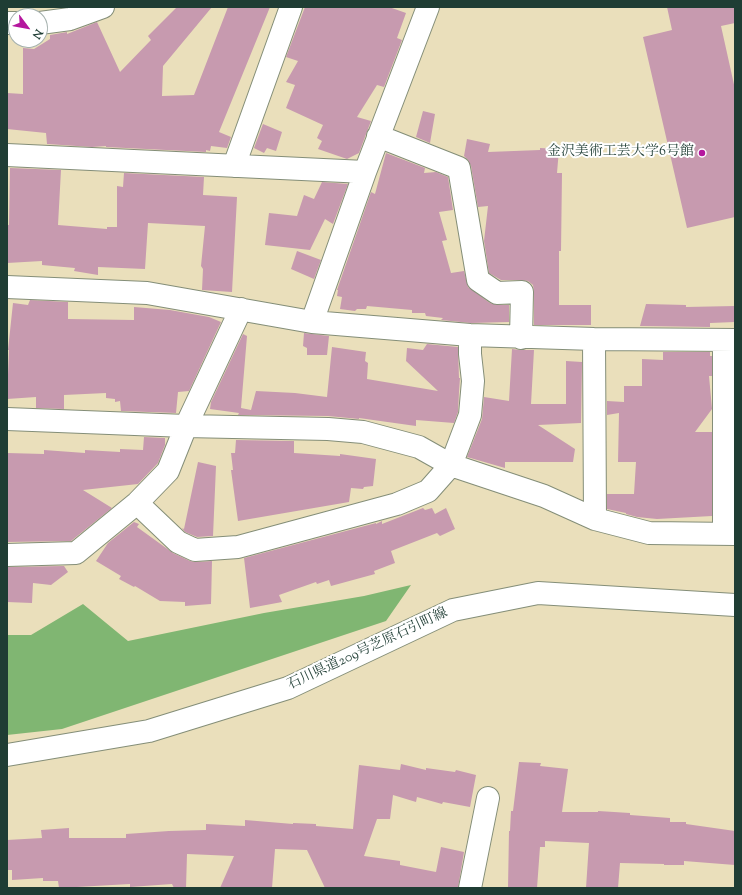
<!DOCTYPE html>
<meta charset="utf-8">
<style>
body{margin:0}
#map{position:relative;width:742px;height:895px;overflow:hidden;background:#eadfbb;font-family:"Sorts Mill Goudy",serif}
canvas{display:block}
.frame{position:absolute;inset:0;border:8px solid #1f3d34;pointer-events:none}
.north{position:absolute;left:8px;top:8px;width:40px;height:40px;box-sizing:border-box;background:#fff;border:1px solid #a5b1ae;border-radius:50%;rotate:122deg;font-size:11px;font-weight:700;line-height:16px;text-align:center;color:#1f3d34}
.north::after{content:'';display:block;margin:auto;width:14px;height:18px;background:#b5179e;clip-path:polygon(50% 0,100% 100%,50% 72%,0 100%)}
</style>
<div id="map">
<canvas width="742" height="895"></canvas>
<div class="frame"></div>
<div class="north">N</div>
</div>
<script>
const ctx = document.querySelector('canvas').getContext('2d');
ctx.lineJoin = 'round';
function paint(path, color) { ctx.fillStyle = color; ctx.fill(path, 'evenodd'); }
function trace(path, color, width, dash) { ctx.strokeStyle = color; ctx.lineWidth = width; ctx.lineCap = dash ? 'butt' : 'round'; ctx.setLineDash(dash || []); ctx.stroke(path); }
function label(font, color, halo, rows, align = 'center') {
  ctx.font = font + ' "Sorts Mill Goudy","Noto Serif JP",serif'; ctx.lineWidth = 4; ctx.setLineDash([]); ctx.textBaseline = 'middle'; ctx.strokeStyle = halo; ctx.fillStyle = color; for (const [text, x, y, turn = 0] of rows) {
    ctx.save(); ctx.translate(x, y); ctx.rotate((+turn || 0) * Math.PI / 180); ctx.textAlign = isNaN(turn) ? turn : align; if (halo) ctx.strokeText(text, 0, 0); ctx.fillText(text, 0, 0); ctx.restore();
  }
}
paint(new Path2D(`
 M411,585L386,621L62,729L7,735V635H31L83,604L128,641L264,613L364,596Z`), '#80b672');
paint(new Path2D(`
 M177,7H212L163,66L162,96L194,95L228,7H270L219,132L231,137L227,148L211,146L210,151L206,150V152L106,147V146L92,147L47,144L46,133L7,129V93L23,94V48L34,49L50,39V35L67,32V34L97,22L120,72L151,40L148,36Z
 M305,7H389L406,13L397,38L402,40L384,87L377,85L357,117L371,121L359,153L347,159L318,149L322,141L317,138L323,125L286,108L295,85L286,82L298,61L286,57Z
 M667,7H735V23L721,26L735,89V217L687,228L643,37L672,30Z
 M423,111L435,114L430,143L416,137Z
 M263,124L282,132L276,151L267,148L264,153L254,148Z
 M467,139L490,144L488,152L540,150V148L559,149L557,173H562L561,251H559V305H591V325H534V292L533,285L528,281L522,280H501L489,273L484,241L488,206L478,207L471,166L468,160L464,156Z
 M386,153L425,168L424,173L436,172L448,177L453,210L439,212L447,240L442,241L451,273L464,271L468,287L490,303L498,305H509V322L471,323L441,320L443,318L426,316L425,313H412V310L367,306L366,309H357L355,311L340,309L342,297L337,296L338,290H337L371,192L375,194Z
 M10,168L61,170L58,225L107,229V227H117V186L123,187L124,173L204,177L203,195L237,197L232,292L202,290L203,269L201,266L205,226L148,223L145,269L98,267V275L74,271L75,268L42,265V261L7,263V225H9Z
 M322,182L348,184L333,224L325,219L310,250L265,245L269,213L297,216L304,195L314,199Z
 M297,251L321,260L314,279L291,269Z
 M30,300L68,302V319L134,320V307L170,310L209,317L221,322L189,391L178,392L176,413L121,411L120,401L115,402V399L106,398V393L64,395V409L36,408V397L7,399L9,350H8L13,303L28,305Z
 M646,304L686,305V307L735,306V322L710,323V327L640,326Z
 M304,333L329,336L327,355H307V348L303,346Z
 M243,334L247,336L241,408L251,410L256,391L295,393L327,397L332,347L366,352L365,361L368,363L367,379L438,391L406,361L407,348L423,350L427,344L458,347L459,378H460L459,392L458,412L454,423L416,420V426L359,418V419L328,416L238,415L239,413L210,409L211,402Z
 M512,349L520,350H534L531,404H566V361L582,362L581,423L538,425L575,449L573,462H505V468L467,457L482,419L484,397L509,401Z
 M663,352H710V356H712V376H709L712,409L695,432H712V516L657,519L637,517L626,514V513L607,509V494H634L636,462H618L619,413L607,415V401L624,402V386H642V359L663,360Z
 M144,437L165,438V445L158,463L138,484L83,490L112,508L71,541L7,542V453L44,454V450L85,453V450L120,452V449L143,450Z
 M236,440L294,441V453L340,456V454L376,459L373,486L364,487L363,489L351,488L349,502L238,521L231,470H233L231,453H235Z
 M198,462L216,466L213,536L197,537L185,532L182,528L184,529Z
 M423,508L425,510L432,508L435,514L446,508L455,529L440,536L437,533L391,551L395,563L374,571L375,574L331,586L329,580L317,584L316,582L279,595L282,602L250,608L244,558L376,523V524L382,521V524Z
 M134,522L139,524L137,527L173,553L190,561L196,562L212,561L211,604L185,606V602L160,601L135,586L134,587L119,579L121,576L96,561L108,543Z
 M64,566L68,572L51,585L33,583L32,603L7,602V567Z
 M519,762L541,763L540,766L568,769L562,812H598V811L630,813V815L670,818V822H686V824L735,831V865L684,861V865H664V864L620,863L618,888H586L589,843L545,841V847H540L537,888H508L509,831H510L511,811H513Z
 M401,764L426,770V768L455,772L456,770L476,775L470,807L443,802L442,804L417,797L416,802L393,795L390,819H377L364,856L400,861V865L436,872L441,847L464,852L458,888H325L307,850L275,849L272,888H220L234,856L187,854L186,888H174L172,884L130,887V884L59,888L58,881H43V878L12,880V870H7V840L42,838L41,830L69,828V838H126V834L169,831L206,830V824L245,826V820L293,824V823L316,824V826L353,829L359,765L400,770Z`), '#c79aaf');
const street = new Path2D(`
 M7,23H16
 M40,23L70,19L103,7
 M378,136L459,168L478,280L497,293L522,292L521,338
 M7,155L365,172
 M234,166L291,7
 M7,287L147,293L312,322L470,335L594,339L735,340
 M312,322L365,172L428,7
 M594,339L595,519
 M724,340V534
 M7,419L186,426L328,429L363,432L419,447L451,465L544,496L595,519L649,533L735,534
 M137,503L178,542L195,550L238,547L397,504L428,491L451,465L470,415L473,381L470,354V335
 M7,555L76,553L137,503L168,471L186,426L241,309
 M470,888L488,798`);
const secondary = new Path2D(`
 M7,755L149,731L288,688L453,610L538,593L735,605`);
trace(street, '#848e78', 24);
trace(secondary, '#848e78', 24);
trace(street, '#fff', 22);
trace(secondary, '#fff', 22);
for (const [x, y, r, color] of [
 [702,153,4,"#b5179e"]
]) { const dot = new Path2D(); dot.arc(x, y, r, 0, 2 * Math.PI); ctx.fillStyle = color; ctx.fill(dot); trace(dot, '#fff', 1.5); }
label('14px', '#1f3d34', '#fff', [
 ["金沢美術工芸大学6号館",694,153]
], 'right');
label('14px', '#1f3d34', '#fff', [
 ["石川県道209号芝原石引町線",368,650,-25]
]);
</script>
